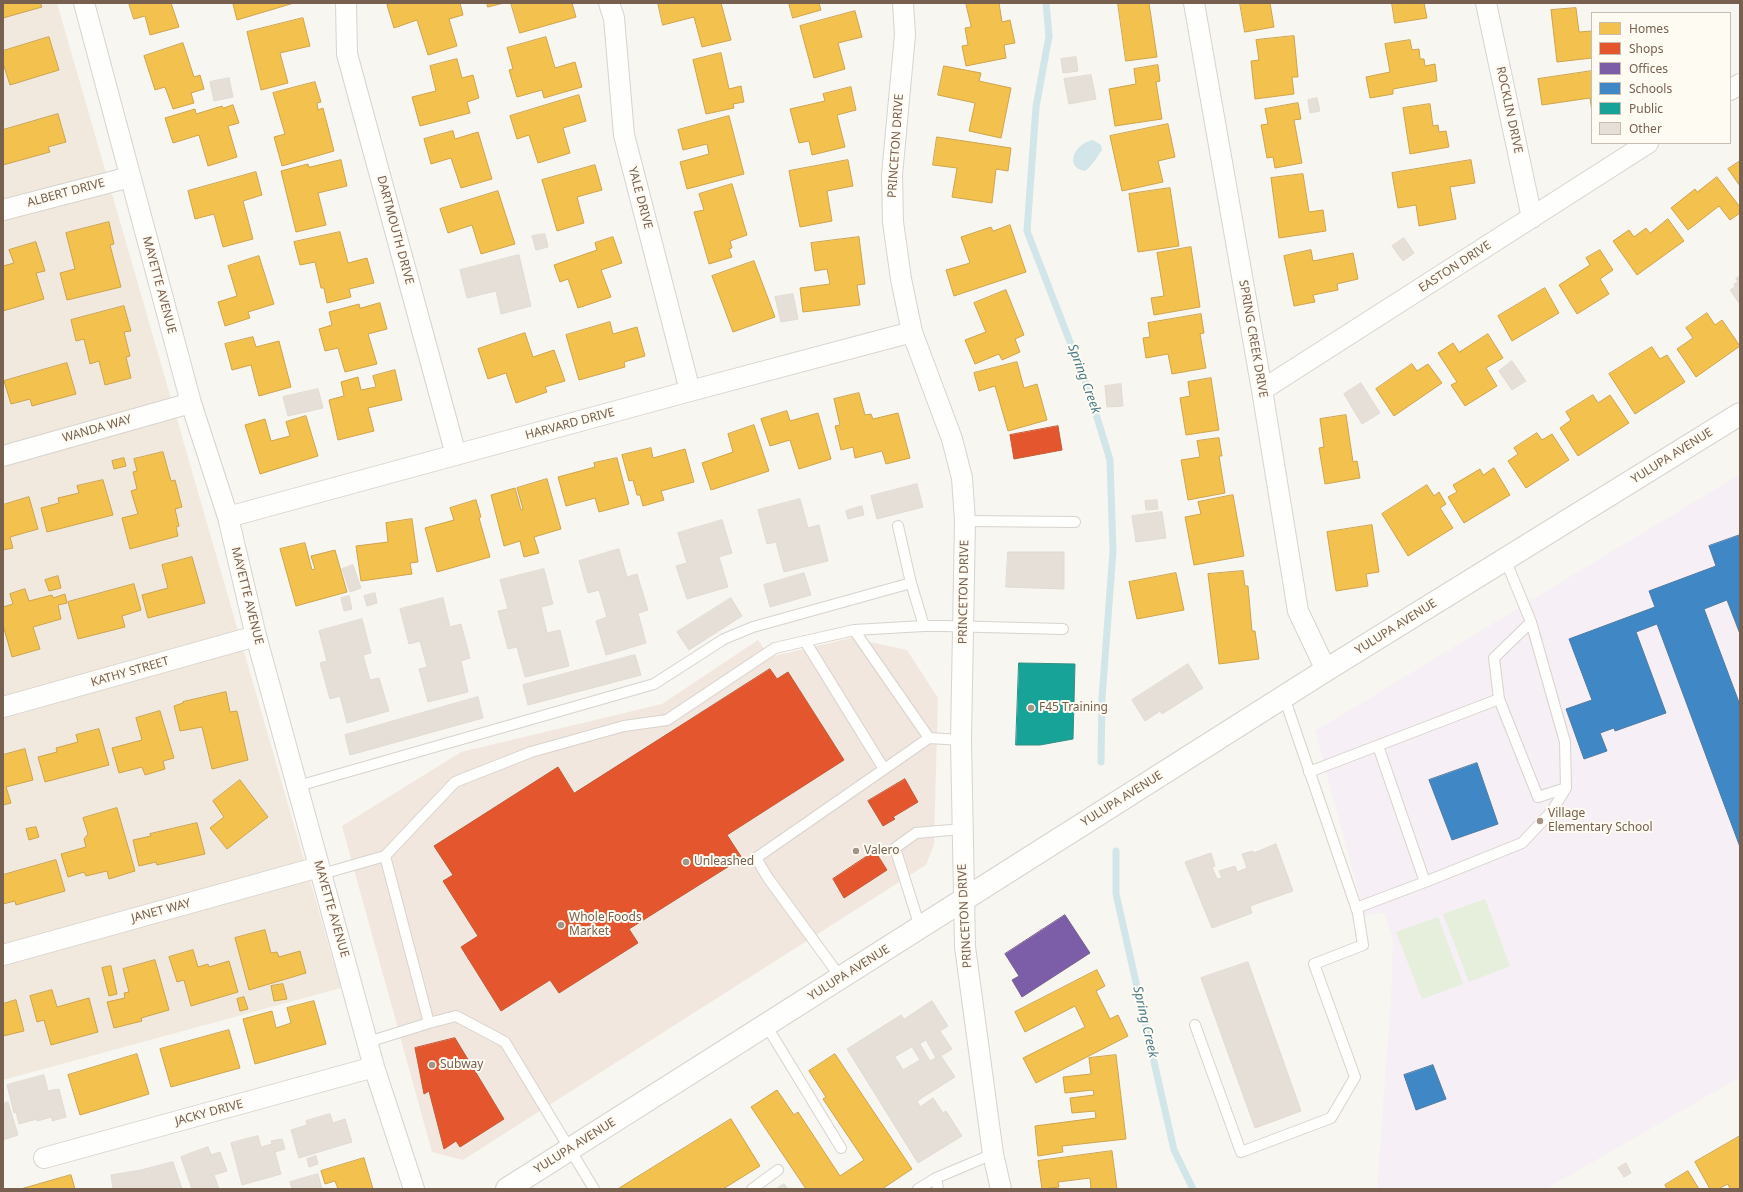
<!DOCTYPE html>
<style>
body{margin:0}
#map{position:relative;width:1743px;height:1192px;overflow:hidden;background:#f8f6f0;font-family:"Noto Sans",sans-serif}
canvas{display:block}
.frame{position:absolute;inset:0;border:4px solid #77604f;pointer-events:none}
.legend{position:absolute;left:1591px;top:12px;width:140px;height:132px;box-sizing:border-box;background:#fefbf3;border:1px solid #c8bdb1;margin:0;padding:5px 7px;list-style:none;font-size:12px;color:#77604f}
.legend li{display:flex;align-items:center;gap:8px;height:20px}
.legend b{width:20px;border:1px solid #c8bdb1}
</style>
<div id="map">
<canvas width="1743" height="1192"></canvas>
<div class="frame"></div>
<ul class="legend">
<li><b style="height:11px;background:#f2c14e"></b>Homes</li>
<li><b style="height:11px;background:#e4572e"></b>Shops</li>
<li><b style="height:11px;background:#7b5ea7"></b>Offices</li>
<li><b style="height:11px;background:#3f88c5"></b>Schools</li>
<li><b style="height:11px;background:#17a398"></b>Public</li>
<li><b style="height:11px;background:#e5dfd7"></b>Other</li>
</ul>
</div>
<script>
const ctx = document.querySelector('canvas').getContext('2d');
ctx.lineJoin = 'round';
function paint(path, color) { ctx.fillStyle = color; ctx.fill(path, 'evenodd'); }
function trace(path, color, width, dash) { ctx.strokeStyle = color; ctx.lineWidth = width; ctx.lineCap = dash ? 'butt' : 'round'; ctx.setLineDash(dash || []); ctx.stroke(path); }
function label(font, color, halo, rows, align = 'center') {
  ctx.font = font + ' "Noto Sans",sans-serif'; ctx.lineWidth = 4; ctx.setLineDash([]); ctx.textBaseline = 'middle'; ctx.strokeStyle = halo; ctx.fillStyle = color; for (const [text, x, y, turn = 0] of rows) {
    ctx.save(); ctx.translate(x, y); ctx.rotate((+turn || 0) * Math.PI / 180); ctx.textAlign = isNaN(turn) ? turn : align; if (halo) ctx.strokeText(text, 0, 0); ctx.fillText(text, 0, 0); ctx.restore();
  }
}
paint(new Path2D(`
 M3,3H57L341,988L3,1080Z`), '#f1e9de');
paint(new Path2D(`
 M851,638L907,650L938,698L934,845L926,865L463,1160L432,1152L342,826L461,752L662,704L758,640L770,657Z`), '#f2e7df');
paint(new Path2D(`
 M1740,474V1077L1546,1189H1377L1391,999L1393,940L1384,912L1365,916L1315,731Z`), '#f6eff5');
paint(new Path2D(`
 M1485,899L1510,966L1469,982L1443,914Z
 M1438,917L1463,984L1422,999L1396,932Z`), '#e5efdc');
paint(new Path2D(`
 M1093,140L1101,145L1102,150C1097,157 1092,166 1085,171C1063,167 1075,143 1093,140Z`), '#d2e5e9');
const homes = new Path2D(`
 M3,3H40L42,7L3,18Z
 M129,3H171L179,27L150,35L145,16L134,19Z
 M235,3H294L237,20L233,4Z
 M393,3H460L463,15L449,19L457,46L428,55L417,20L394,28L387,5Z
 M487,3H504L488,7Z
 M511,3H572L576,17L520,33Z
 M658,3H721L731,40L702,47L694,17L663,25Z
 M789,3H819L821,10L793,18Z
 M966,3H999L1002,22L1010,20L1015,43L1004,45L1006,58L966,66L962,46L968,45L965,28L971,27Z
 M1118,3H1149L1157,57L1126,61Z
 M1240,3H1270L1274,27L1245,32Z
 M1392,3H1424L1427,18L1395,23Z
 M1576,8L1579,32L1592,31V58L1557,62L1551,10Z
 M855,11L862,37L838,43L845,69L814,78L800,26Z
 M303,18L310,46L280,53L288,83L261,90L247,32Z
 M1294,36L1298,77H1292L1294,94L1255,99L1251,61L1259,60L1256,40Z
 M49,37L59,70L10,85L3,63V51Z
 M546,37L555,68L575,62L582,87L544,98L542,90L517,97L509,70L513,69L507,48Z
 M1410,40L1412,50L1419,49L1420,59H1424L1425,66L1435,64L1437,81L1393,89V94L1370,98L1366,77L1390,72L1385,44Z
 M183,43L194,77L200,75L204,89L191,93L194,103L173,109L165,87L155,90L144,56Z
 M721,53L729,89L741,86L744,102L733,104L734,108L706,114L693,60Z
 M457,59L462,78L473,75L479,98L467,102L470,113L420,126L412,97L436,91L430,66Z
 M1158,65L1160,81L1156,82L1162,119L1115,126L1109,89L1136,84L1134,69Z
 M944,66L981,73L979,81L1011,88L1001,138L969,131L975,103L938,95Z
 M1592,71V112L1590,98L1542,105L1538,79Z
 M315,82L321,102L317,103L318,110L323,108L334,151L282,166L274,137L285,134L273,93Z
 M851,87L856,110L837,115L845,147L812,155L809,141L799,143L790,109L825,101L823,94Z
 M579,95L586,121L563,128L570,153L538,163L529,135L517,139L510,116Z
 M1298,103L1301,119L1294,120L1302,163L1275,168L1273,157L1267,158L1261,125L1268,124L1265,109Z
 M1430,104L1433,126L1438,125L1439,132L1446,131L1449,147L1410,154L1403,108Z
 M233,105L239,123L228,126L237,157L208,166L199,135L173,143L165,118L195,109L196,114L222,106L223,108Z
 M58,114L66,142L48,147L50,152L3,165V130Z
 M729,116L744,174L687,189L680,162L709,154L707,144L683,150L678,130Z
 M1168,124L1175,157L1158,161L1163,182L1122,191L1110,136Z
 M453,131L455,139L478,132L492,179L461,188L451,158L431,164L424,139Z
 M937,137L1011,148L1008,171L996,169L992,203L952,197L957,168L933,165Z
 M341,160L347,186L318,193L326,225L296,232L281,171L308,164L309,167Z
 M848,160L853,186L827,191L832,221L800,227L789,171Z
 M1471,160L1475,183L1450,187L1456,219L1419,226L1416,205L1398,208L1392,173Z
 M1740,161V186L1728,169Z
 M595,165L602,190L577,197L584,223L557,231L542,180Z
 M256,172L262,195L243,201L253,239L223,247L214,214L195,219L188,191Z
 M1303,174L1309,212L1323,210L1326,231L1279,238L1271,178Z
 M1717,177L1740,207V213L1730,220L1719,206L1688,230L1671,208L1695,189L1697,192Z
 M732,184L747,235L730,241L732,248L729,249L732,257L709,264L694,212L704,210L699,194Z
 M1170,188L1179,246L1138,252L1129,194Z
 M498,191L515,244L481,254L472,225L448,233L440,209Z
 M1668,219L1684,241L1637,275L1613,241L1629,230L1634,237L1646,228L1650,233Z
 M109,222L114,244L110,245L121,287L67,300L60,273L75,269L66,233Z
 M1010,225L1026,272L954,296L946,270L970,263L961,237L991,227L993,231Z
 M340,232L348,263L367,258L374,283L349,289L351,297L327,303L324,288H321L315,262L300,265L294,242Z
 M613,237L622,263L601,270L611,297L578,308L568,279L560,282L554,265L597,250L595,243Z
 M859,237L865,284L857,285L860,305L803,312L800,288L830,284L827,269L815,271L811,243Z
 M36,242L45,271L36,273L44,299L3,311V266L14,263L9,250Z
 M1191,247L1200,307L1154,315L1151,298L1164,296L1157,253Z
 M1311,250L1313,261L1353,253L1358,279L1337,284L1338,290L1313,295L1315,302L1294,306L1284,256Z
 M1600,250L1613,270L1600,279L1609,294L1577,314L1559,285L1590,265L1586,258Z
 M259,256L274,304L248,312L250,318L225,326L218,302L237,296L228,266Z
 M754,261L775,317L733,332L712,276Z
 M1545,288L1559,313L1512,341L1498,316Z
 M1006,290L1024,335L1015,339L1020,352L1002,360L999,354L975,364L965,340L986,332L974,303Z
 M380,303L387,329L368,334L377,364L345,372L338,348L325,351L319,329L332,325L329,312L359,304L360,308Z
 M124,306L131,331L124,332L130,356L126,357L131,378L105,385L99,361L90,364L84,339L76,341L71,320Z
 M1707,313L1715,325L1722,320L1740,346L1696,377L1677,349L1693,338L1686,328Z
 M1201,314L1204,333L1200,334L1206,368L1172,374L1168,354L1146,358L1143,338L1150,337L1148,323Z
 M610,322L613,334L637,327L645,356L624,362L625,367L579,380L566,335Z
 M525,333L533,357L554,350L565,381L545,387L547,392L516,403L506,373L488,379L478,349Z
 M1488,334L1503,358L1486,368L1497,386L1465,406L1451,385L1457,382L1438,353L1453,343L1459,352Z
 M253,337L256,347L279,341L291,387L259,396L251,365L232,370L225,344Z
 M1652,347L1660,359L1667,355L1685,382L1635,414L1609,374Z
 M1017,362L1024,388L1037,384L1047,420L1008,431L995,386L979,391L974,373Z
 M67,363L76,394L32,406L30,399L11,404L4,381Z
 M1412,364L1417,371L1428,364L1442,383L1394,416L1376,389Z
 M395,370L402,400L368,408L374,431L338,440L329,400L344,396L341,382L358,377L361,390L376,387L373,376Z
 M1211,378L1219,430L1186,435L1180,398L1190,396L1188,382Z
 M859,393L865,415L871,414L873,419L898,413L910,458L886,464L882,451L855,458L853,447L841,450L835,426L840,425L834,399Z
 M1593,395L1598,403L1610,395L1629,423L1578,456L1560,428L1571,420L1566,412Z
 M787,411L790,421L818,413L831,459L799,469L790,440L770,446L761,419Z
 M1346,415L1353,462L1357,461L1360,478L1325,484L1319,448L1324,447L1320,419Z
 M306,416L318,456L260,474L245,425L265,419L271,441L290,436L286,422Z
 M754,425L769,471L711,490L702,463L733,452L728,434Z
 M1537,433L1542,440L1552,434L1569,460L1526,488L1508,461L1518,454L1514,448Z
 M1219,438L1222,456H1219L1225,493L1188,500L1181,460L1200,457L1197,441Z
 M651,448L653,458L685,449L694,482L661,491L664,500L643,506L640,495H637L633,480L629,481L622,455Z
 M163,452L171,481L175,480L182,507L175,509L179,526L176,527L178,536L130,549L122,518L138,514L131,491L137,489L133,472L137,471L134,459Z
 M124,458L126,466L114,469L112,461Z
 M617,458L629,504L599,512L595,498L566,506L558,477L595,467L594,463Z
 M1494,468L1510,495L1464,523L1448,497L1457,492L1453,485L1480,469L1483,475Z
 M547,479L561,529L534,537L539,553L524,557L520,541L504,546L491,495L515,488L521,510L523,509L517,488Z
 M103,480L113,515L47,532L41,508L59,503L58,498L79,493L77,486Z
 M1427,485L1434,496L1439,492L1446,504L1440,508L1453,528L1408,556L1382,514Z
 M1233,495L1244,556L1194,565L1185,517L1201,514L1198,502Z
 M29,497L38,529L10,537L13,548L3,550V505Z
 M476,500L481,517L479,518L490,557L437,572L425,528L454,520L450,508Z
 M412,519L418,562L410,563L412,574L361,581L356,546L388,542L386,523Z
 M1372,525L1379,572L1366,574L1368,586L1336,591L1327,532Z
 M305,543L312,570L315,569L311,556L335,550L347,592L296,606L280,549Z
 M192,557L205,603L148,618L142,595L168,588L162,565Z
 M1243,571L1245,586H1248L1252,631H1255L1259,659L1219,664L1208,574Z
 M1176,573L1184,610L1137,619L1129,582Z
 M58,576L61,588L49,591L45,580Z
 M134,584L141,610L122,616L125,627L78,639L68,602Z
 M25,589L29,601L52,595L53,598L65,594L67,603L58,605L61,619L33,627L40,649L12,657L3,625V607L13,604L10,594Z
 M226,692L230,712L237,711L248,760L212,769L202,727L180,731L174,706L183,703V702Z
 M160,711L174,758L163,761L165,769L145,775L142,767L119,773L112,748L142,740L136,718Z
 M99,729L109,765L45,782L38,757L57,752L56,748L78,742L76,735Z
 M25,749L33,780L6,787L11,803L3,805V755Z
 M240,780L268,817L227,849L210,828L224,817L213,801Z
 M117,808L135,871L109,879L107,871L86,876L84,872L68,877L61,854L86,847L84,839L88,834L83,818Z
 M197,823L205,854L157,865L156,862L139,866L133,840L151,836L150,834Z
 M36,827L39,837L29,840L26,829Z
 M56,860L65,891L16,905L15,901L3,904V875Z
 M265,930L271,953L277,952L279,957L300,951L306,973L249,990L235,938Z
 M193,950L198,967L208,964L209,967L229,961L238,992L191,1006L184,980L177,982L169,957Z
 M155,960L169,1010L141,1018L142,1021L114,1028L107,1002L125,998L124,993L129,992L123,969Z
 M111,966L117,994L109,996L102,968Z
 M1097,970L1105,986L1096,991L1110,1019L1118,1015L1128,1036L1036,1083L1023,1058L1085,1027L1075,1006L1025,1032L1015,1012Z
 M283,984L287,999L274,1001L271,986Z
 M52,990L57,1007L89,998L98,1032L51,1045L44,1020L37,1022L30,996Z
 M244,997L248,1009L240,1011L237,999Z
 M16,1000L24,1031L3,1036V1004Z
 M314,1001L326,1044L255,1064L243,1019L272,1011L276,1028L291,1023L287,1008Z
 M229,1030L240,1068L171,1087L160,1049Z
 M137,1054L149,1094L80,1115L68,1075Z
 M835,1054L912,1169L882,1189H806L751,1107L777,1090L794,1115L798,1112L840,1176L864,1160L823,1099L826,1097L809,1071Z
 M1116,1055L1126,1139L1062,1146L1063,1152L1038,1156L1035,1126L1096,1118L1095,1111L1072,1113L1070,1098L1094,1095L1093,1090L1065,1093L1063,1077L1091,1074L1089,1058Z
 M731,1119L760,1166L723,1189H618Z
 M1740,1136V1189H1730L1728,1184L1718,1189H1710L1695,1162Z
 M1112,1151L1117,1189H1091L1090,1178L1058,1182L1059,1187L1042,1189L1038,1161Z
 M364,1158L373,1189H338L335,1181L325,1184L321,1171Z
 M1688,1171L1699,1189H1667L1665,1185Z
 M71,1175L75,1189H21Z`);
paint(homes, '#f2c14e');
trace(homes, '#cda44e', 1);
const shops = new Path2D(`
 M1058,426L1062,450L1014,459L1010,435Z
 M770,669L777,679L788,672L844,760L727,835L742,858L629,929L638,943L559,993L550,980L501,1011L461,947L478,936L443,881L453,875L434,846L558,767L574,793Z
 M905,779L918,802L893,817L895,819L883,826L868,801Z
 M875,851L887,870L844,898L833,879Z
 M455,1038L504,1119L460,1147L456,1141L444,1149L429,1091L424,1094L415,1048Z`);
paint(shops, '#e4572e');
trace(shops, '#c35a38', 1);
const offices = new Path2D(`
 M1065,915L1090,953L1022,997L1012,980L1019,976L1005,954Z`);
paint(offices, '#7b5ea7');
trace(offices, '#7a5f8d', 1);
const schools = new Path2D(`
 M1740,535V634L1727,600L1704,609L1740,705V847L1657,624L1636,632L1666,713L1615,731L1614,728L1600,733L1607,751L1584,759L1566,709L1592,700L1569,639L1655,607L1649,591L1716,566L1709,546Z
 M1477,763L1498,824L1452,840L1429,780Z
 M1433,1065L1446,1099L1416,1110L1404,1075Z`);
paint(schools, '#3f88c5');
trace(schools, '#507ca2', 1);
const public = new Path2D(`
 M1019,663L1075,664L1073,739L1040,745H1016Z`);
paint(public, '#17a398');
trace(public, '#348f82', 1);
trace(new Path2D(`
 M1046,3L1049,36L1036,107L1027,231L1089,391L1110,460L1113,551L1102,698L1101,762
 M1116,851V894L1174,1150L1193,1189`), '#d2e5e9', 7);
const building = new Path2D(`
 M1076,57L1078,71L1063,73L1061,59Z
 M1091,75L1096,99L1069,104L1064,79Z
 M229,78L233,97L214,101L210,82Z
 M1317,98L1320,111L1310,113L1308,100Z
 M545,234L548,247L536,250L532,236Z
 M1404,238L1414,253L1403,261L1392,246Z
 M519,255L531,306L501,314L496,291L467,298L460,270Z
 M1740,276V303H1739L1730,290L1735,287L1734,284L1738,282L1736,279Z
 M793,294L798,319L781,322L775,297Z
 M1512,361L1526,381L1512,390L1499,371Z
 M1361,383L1380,413L1362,424L1344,394Z
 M1121,384L1123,406L1107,407L1105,386Z
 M318,389L323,408L288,416L283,397Z
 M917,484L923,507L877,519L871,496Z
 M800,499L808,528L819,525L828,561L784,572L776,542L767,544L758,510Z
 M1157,500L1158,509L1146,510L1145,501Z
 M862,506L864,515L848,519L846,511Z
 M1162,512L1166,538L1136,542L1132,516Z
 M722,520L732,553L719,557L728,587L687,599L676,566L687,563L678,533Z
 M619,549L627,577L637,574L648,610L638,613L646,643L606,655L596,621L607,617L599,590L588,593L579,561Z
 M1008,552H1064V589L1006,587Z
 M353,565L361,588L350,592L342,569Z
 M544,569L553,604L541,607L547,633L560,630L569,666L525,677L517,647L508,649L498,611L508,609L500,580Z
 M804,573L811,595L770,607L764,585Z
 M375,593L377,603L367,606L364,596Z
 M349,596L352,609L344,611L341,598Z
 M443,598L450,627L461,624L470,658L461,661L468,692L428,702L419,669L427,667L420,641L409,644L400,609Z
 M731,598L742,616L689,650L677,632Z
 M362,619L371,653L363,655L370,680L379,678L389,711L347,723L340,696L330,699L320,663L327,661L319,631Z
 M635,655L641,675L528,705L523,685Z
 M1188,664L1203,688L1162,714L1160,711L1145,721L1132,700Z
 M478,697L483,718L350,755L345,735Z
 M1276,844L1293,891L1250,906L1252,913L1212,928L1185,862L1211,853L1215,866L1212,867L1217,879L1222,878L1219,871L1235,866L1237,872L1247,868L1242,854L1253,851V853Z
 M1248,962L1301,1111L1255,1128L1201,978Z
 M932,1001L948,1026L940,1031L952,1049L941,1056L955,1077L917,1101L920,1107L933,1098L943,1113L946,1111L962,1136L918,1163L847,1049L901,1015L904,1019ZM926,1040L936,1058L930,1061L920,1044ZM912,1047L920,1060L903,1070L895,1057Z
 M44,1075L48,1091L59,1089L66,1117L52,1121V1117L37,1121V1119L19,1124L16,1112L14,1113L7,1085Z
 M8,1102L18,1135L3,1140V1104Z
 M330,1114L333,1123L345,1119L352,1142L299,1158L291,1130L307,1125L306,1121Z
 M258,1136L261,1147L272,1144L271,1141L282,1139L285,1149L275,1152L281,1174L242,1185L231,1143Z
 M208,1147L211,1155L220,1152L227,1171L214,1175L219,1189H192L181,1157Z
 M316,1156L318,1164L309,1167L307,1159Z
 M173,1162L182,1189H113L111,1175L141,1170Z
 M1626,1163L1631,1173L1624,1177L1618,1168Z
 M318,1174L322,1189H292L290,1182Z
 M784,1184L788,1189H776Z`);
paint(building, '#e5dfd7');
trace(building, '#e1dad2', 1);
const service = new Path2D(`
 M965,521L1075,522
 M898,526L911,583L924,626H943L1063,629
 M854,630L924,626
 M805,641L884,769
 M1499,699L1494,658L1531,622
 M1309,772L1499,699L1538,797L1566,788
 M298,786L654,684L724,639L753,627L911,583
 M385,856L455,782L531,752L624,726L667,720L775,648L854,630L929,738L961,740
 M322,874L385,856L429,1023L368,1042
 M1425,882L1522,843L1552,811L1566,788L1565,742L1531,622L1505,559
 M1356,908L1425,882L1378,746
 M920,927L895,848L916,833L962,829
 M841,978L768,878L756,858L929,738
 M429,1023L456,1016L505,1042L594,1189
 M766,1025L841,1148
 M1195,1025L1241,1152L1331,1118L1355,1077L1314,964L1363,945L1358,913L1284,697
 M936,1178L938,1189
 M752,1189L778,1170
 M918,1189L936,1178L993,1154`);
const minor = new Path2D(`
 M84,3L191,403L228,517L256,636L374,1067L414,1189
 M346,3L347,54L456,455
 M609,3L614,18L624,135L690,391
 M903,3L905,35L892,175L893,222L901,279L912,332L952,439L962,478L965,521L961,740L965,947L993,1154L1001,1189
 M1194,3L1262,390L1298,611L1326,670
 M1486,3L1532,218
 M1730,90L1740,84
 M3,210L130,177
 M1262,390L1648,143
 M3,456L191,403
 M228,517L690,391L912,332
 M3,707L256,636
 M3,955L319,867
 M44,1158L374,1067`);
const tertiary = new Path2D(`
 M507,1189L1326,670L1740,414`);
trace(service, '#d8d3cd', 12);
trace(minor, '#d8d3cd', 22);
trace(tertiary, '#d8d3cd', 24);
trace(service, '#fefefd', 10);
trace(minor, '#fefefd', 20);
trace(tertiary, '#fefefd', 22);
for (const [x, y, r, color] of [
 [1031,708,4,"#a49487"],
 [1540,821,4,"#a49487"],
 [856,851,4,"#a49487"],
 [686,862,4,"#a49487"],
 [561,925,4,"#a49487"],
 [432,1065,4,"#a49487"]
]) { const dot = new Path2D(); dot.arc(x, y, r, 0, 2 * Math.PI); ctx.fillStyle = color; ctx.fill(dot); trace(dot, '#fefbf3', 1.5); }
label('12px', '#77604f', '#fefbf3', [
 ["ROCKLIN DRIVE",1509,110,78],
 ["PRINCETON DRIVE",896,146,-86],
 ["ALBERT DRIVE",66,193,-15],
 ["YALE DRIVE",640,198,75],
 ["DARTMOUTH DRIVE",395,230,75],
 ["EASTON DRIVE",1455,267,-33],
 ["MAYETTE AVENUE",159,285,75],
 ["SPRING CREEK DRIVE",1253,339,80],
 ["HARVARD DRIVE",570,424,-15],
 ["WANDA WAY",97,429,-16],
 ["YULUPA AVENUE",1672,456,-32],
 ["PRINCETON DRIVE",964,592,-89],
 ["MAYETTE AVENUE",247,596,76],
 ["YULUPA AVENUE",1396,627,-32],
 ["KATHY STREET",130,672,-16],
 ["YULUPA AVENUE",1122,799,-32],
 ["MAYETTE AVENUE",331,909,74],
 ["JANET WAY",161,911,-15],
 ["PRINCETON DRIVE",965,916,-93],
 ["YULUPA AVENUE",849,973,-32],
 ["JACKY DRIVE",209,1113,-15],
 ["YULUPA AVENUE",575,1146,-32]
]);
label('12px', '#77604f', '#fefbf3', [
 ["F45 Training",1039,708],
 ["Village",1548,814],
 ["Elementary School",1548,828],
 ["Valero",864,851],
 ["Unleashed",694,862],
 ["Whole Foods",569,918],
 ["Market",569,932],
 ["Subway",440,1065]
], 'left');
label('italic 13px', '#497a89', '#fefbf3', [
 ["Spring Creek",1084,379,70],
 ["Spring Creek",1145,1022,77]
]);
</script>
